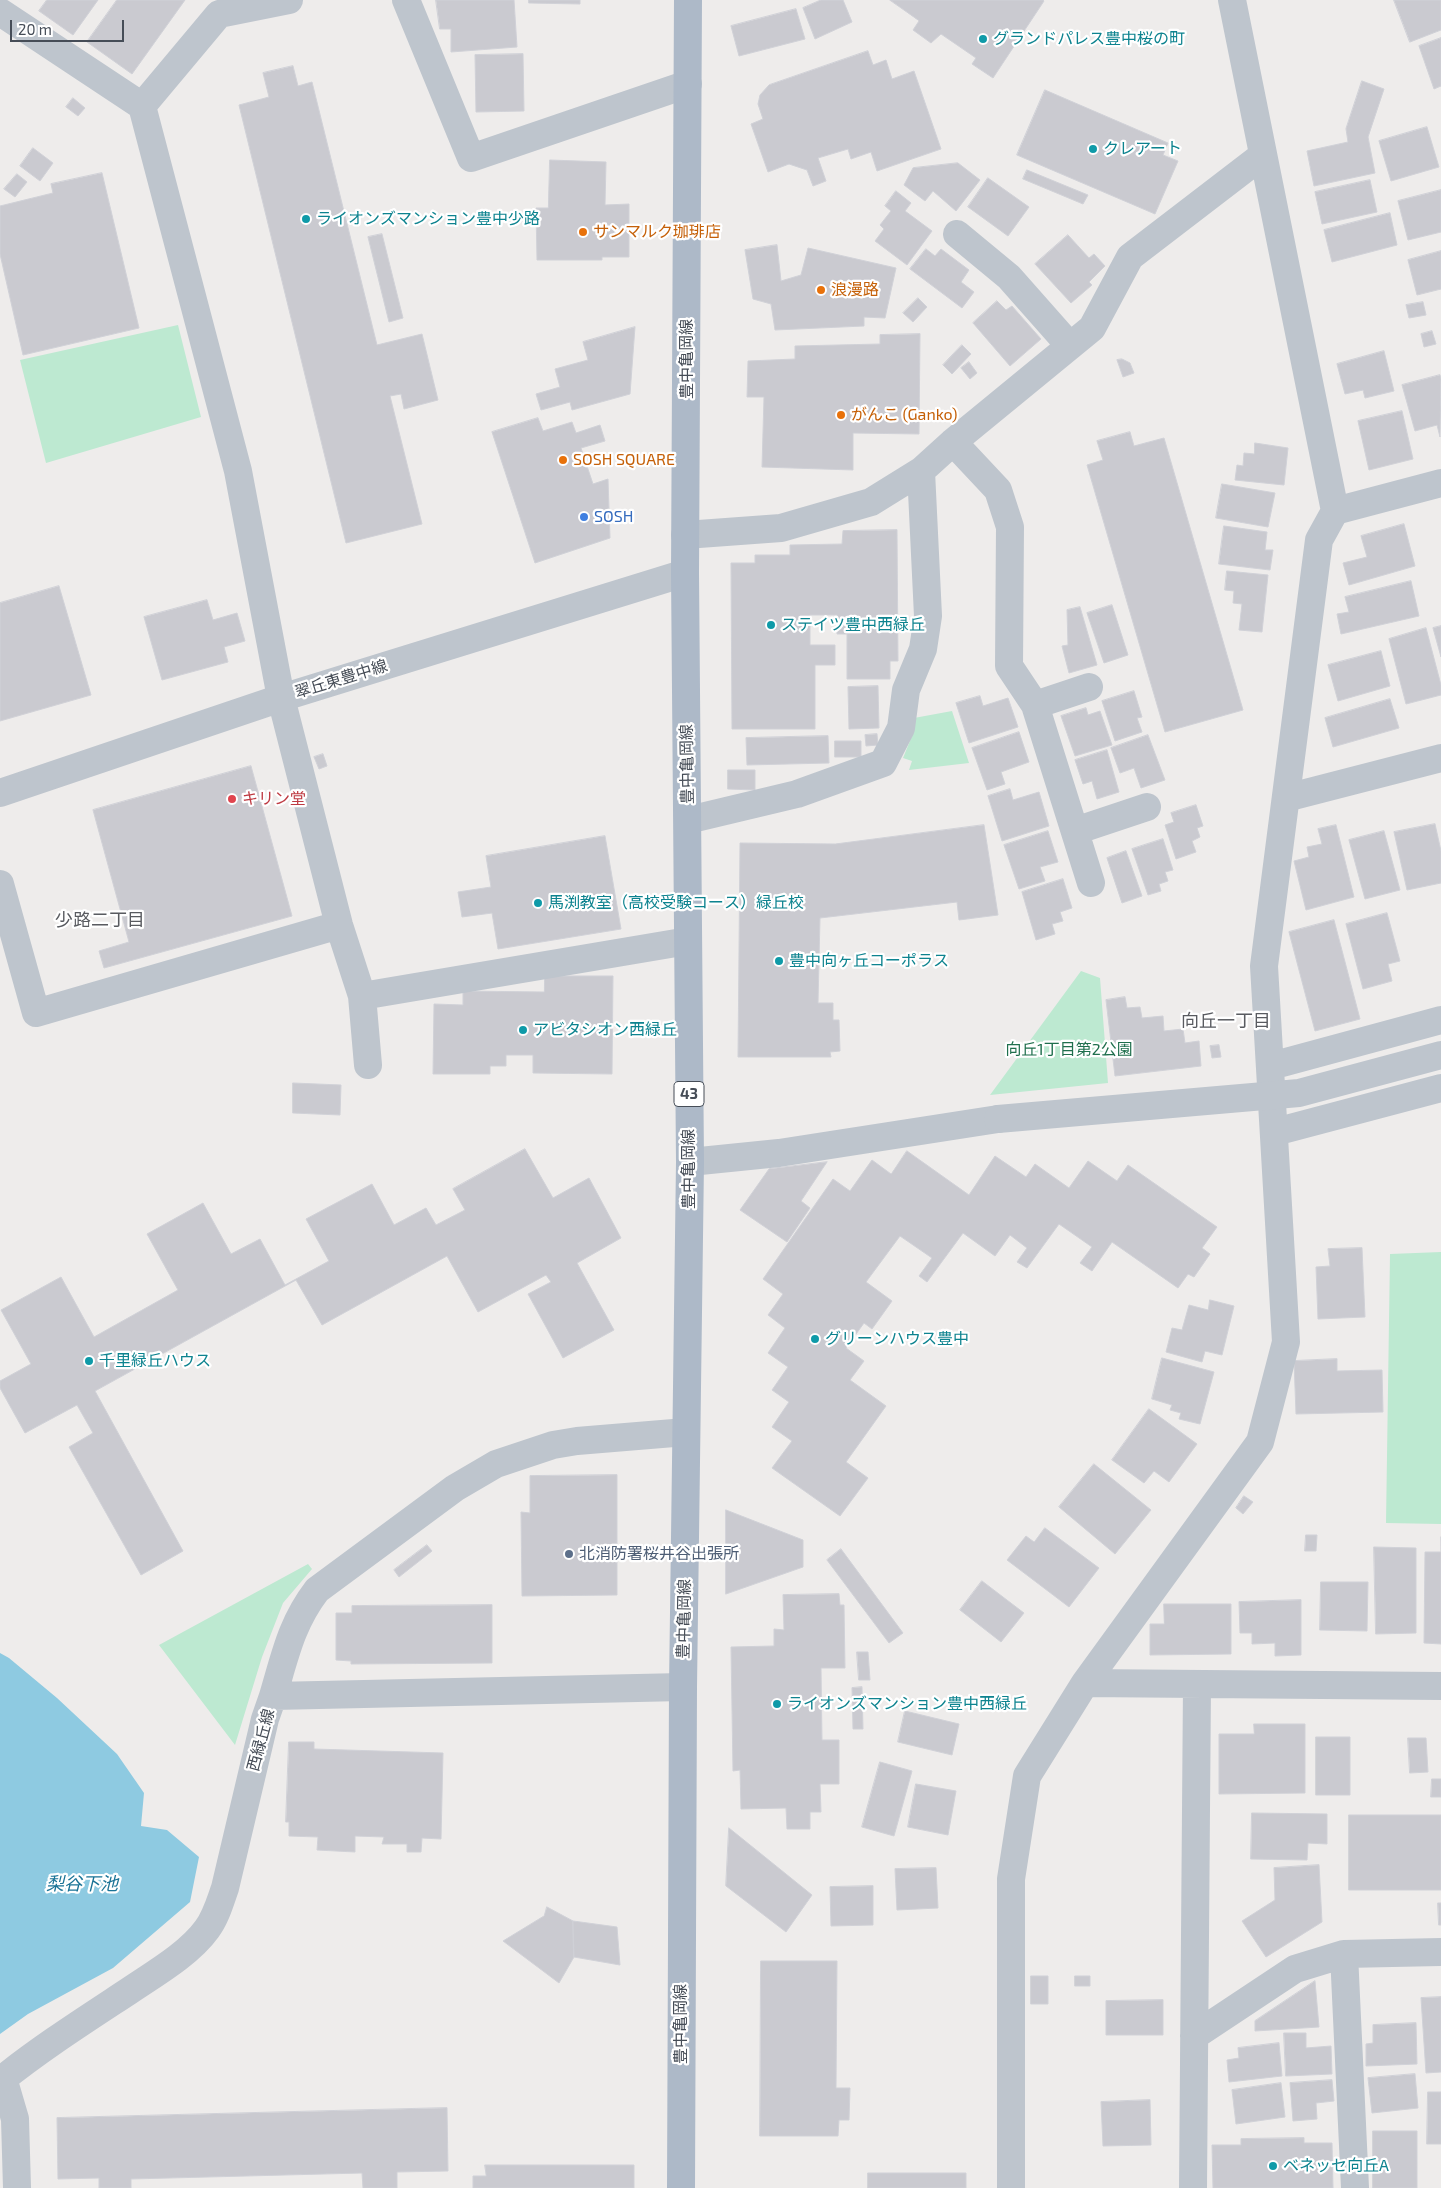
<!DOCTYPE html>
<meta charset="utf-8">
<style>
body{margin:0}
#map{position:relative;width:1441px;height:2188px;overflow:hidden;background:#eeeceb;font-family:"Exo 2",sans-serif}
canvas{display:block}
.scale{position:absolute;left:10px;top:20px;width:114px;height:22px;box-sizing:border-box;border:2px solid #464d57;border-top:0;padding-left:6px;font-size:15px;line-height:18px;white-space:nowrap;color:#464d57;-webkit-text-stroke:4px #fff;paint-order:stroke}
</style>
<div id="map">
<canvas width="1441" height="2188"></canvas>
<div class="scale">20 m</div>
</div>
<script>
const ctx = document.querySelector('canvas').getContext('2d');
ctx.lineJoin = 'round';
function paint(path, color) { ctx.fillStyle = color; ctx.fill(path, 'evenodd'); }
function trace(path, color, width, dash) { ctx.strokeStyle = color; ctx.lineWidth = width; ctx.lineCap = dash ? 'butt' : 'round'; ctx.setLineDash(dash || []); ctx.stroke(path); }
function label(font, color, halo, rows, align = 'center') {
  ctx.font = font + ' "Exo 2","Noto Sans JP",sans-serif'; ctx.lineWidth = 4.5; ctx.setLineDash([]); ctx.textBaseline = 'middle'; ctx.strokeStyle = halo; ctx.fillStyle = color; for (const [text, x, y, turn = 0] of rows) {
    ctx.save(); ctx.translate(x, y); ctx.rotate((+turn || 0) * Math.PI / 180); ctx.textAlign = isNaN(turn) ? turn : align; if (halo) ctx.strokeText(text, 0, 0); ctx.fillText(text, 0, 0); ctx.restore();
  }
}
paint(new Path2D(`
 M178,325L201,417L46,463L20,360Z
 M952,711L969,763L909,770L912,761L903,758L914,731V718Z
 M1081,971L1100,978L1108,1083L990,1095Z
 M1441,1252V1524L1386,1523L1390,1254Z
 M308,1564L312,1569L283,1603L262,1657L235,1745L159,1645Z`), '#bde9d1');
paint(new Path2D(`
 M0,1653L9,1658L57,1698L117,1754L144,1793L141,1826L167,1830L199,1857L190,1902L113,1968L28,2014L0,2034Z`), '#8ecae1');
const building = new Path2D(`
 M47,0H98L73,35L39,11Z
 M117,0H185L132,74L87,42Z
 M436,0H514L517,47L451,52V29H440Z
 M529,0H580V4L529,3Z
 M821,0H843L852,22L815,39L803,8Z
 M890,0H1043L1044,1L993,78L972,64L976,58L941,34L931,43L913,30L919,21Z
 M1394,0H1441V30L1410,42Z
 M796,9L805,39L739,56L731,26Z
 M1441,38V86L1434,89L1419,46Z
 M868,51L873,65L886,60L892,79L914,71L941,149L877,171L871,152L851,159L848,149L818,158L826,181L813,186L807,170L789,164L768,172L751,124L763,119L758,104L760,95L769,85Z
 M523,54L524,111L476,112L475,55Z
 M293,66L298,86L312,82L377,345L422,334L438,400L404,409L401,394L390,396L422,524L346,543L239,105L269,97L263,73Z
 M1362,81L1384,89L1368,137L1375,173L1314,186L1307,151L1348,142L1346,129Z
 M1045,90L1168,143L1163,155L1178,161L1155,214L1017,155Z
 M73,98L85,108L78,116L66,107Z
 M1427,127L1439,167L1391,181L1379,141Z
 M33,148L53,163L40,181L20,166Z
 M550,160L606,162L605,205L629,204V257H602V260H537L536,208H548Z
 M958,163L980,180L956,211L933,191L925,201L904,185L913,168Z
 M1027,170L1088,195L1083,204L1023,179Z
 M102,173L139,328L23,355L0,254V206L53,193L51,184Z
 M17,174L27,182L15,197L4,189Z
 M988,178L1029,207L1008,236L968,207Z
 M1370,180L1377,212L1322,224L1315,192Z
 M1441,190V232L1408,240L1398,201Z
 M896,191L911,203L905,211L932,231L907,265L875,241L884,229L880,225L891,211L885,206Z
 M1390,213L1397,245L1332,262L1324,230Z
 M382,234L403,318L389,322L368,237Z
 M1068,235L1089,258L1094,254L1105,266L1089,282L1092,285L1071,303L1035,264Z
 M777,245L781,281L801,275L808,248L896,268L885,318L864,317V326L775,330L771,304L753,299L745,250Z
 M926,249L935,256L941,249L969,270L961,282L974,292L962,308L910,269Z
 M1441,251V289L1417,295L1408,260Z
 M918,298L927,307L913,322L903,313Z
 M997,301L1006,310L1012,306L1041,339L1010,366L973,323Z
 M1423,302L1426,315L1409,318L1406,305Z
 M635,327L630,394L572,410L570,402L541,410L536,394L560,387L555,369L588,360L583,342Z
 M1432,331L1436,344L1424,347L1421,334Z
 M920,334L919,434L853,433V470L762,467L764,397H747L748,361L795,359V346L880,344V335Z
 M962,345L971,354L952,374L943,365Z
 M1384,351L1394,391L1365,398L1363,390L1345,394L1337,364Z
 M1122,359L1130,363L1134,373L1123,377L1117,360Z
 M969,362L977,373L970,379L961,368Z
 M1440,375L1441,379L1440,437L1437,425L1415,431L1402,385Z
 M1402,411L1413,459L1369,470L1358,421Z
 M538,418L543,431L572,422L576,433L600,425L605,441L581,448L593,484L608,479L610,538L535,563L492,432Z
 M1130,432L1134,446L1164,438L1243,710L1165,732L1087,465L1103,460L1097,441Z
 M1255,443L1288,448L1284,485L1235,480L1237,465L1243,466L1244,453L1254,454Z
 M1222,484L1275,493L1268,527L1216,518Z
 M1404,524L1415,566L1349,585L1343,563L1367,557L1361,536Z
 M1224,526L1267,532L1265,550H1273L1270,570L1219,564Z
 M897,530L898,661H890V679H847V634H837V615H810V645H835V665H815V729H732L731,563H755V555H790V545L842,544L843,531Z
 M1227,571L1268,575L1262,632L1239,630L1242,604L1233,603L1234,591L1225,590Z
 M1411,581L1419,616L1341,634L1337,614L1349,612L1345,597Z
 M59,586L91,695L0,721V603Z
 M207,600L213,620L237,613L245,641L224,647L228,662L162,680L144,617Z
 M1112,605L1128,655L1104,663L1087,613Z
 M1080,607L1097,665L1069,673L1062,646L1068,645L1067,610Z
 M1441,626V657L1433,628Z
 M1426,628L1441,685V695L1406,704L1389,639Z
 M1381,651L1390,686L1338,701L1328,665Z
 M878,686L879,728L849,729L848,687Z
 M1134,691L1142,717L1137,718L1142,732L1115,741L1102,701Z
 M980,696L983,706L1008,698L1018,727L969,743L956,703Z
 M1390,699L1399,728L1333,747L1325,718Z
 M1086,708L1088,715L1100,711L1112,745L1075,756L1061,716Z
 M1019,732L1029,762L1001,772L1005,784L987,790L972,748Z
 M877,734L878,745L866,746L865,735Z
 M1148,735L1165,780L1141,788L1134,768L1120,773L1111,748Z
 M828,736L829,763L747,765L746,738Z
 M835,741H861V757H835Z
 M1107,750L1119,792L1097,799L1092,781L1083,784L1075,760Z
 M323,754L327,766L319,769L314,757Z
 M251,766L292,916L104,968L99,951L129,942L93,810Z
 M728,770H755V790L728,789Z
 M1010,789L1013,800L1039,792L1049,826L1002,841L988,796Z
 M1196,805L1203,826L1197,828L1200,837L1192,841L1196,852L1176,859L1165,825L1174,822L1171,813Z
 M1435,824L1441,851V883L1407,890L1394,832Z
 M984,825L998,915L959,920L957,902L820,918L818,1003H833V1020H839L840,1051L830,1052L831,1057H738L740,843L835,844Z
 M1336,825L1354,897L1306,910L1294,861L1309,857L1307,847L1322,844L1318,829Z
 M1048,831L1058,862L1040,867L1045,881L1019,889L1004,845Z
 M1384,831L1400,890L1365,899L1349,840Z
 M605,836L621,929L498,949L492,913L462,917L458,892L491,887L486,856Z
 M1163,839L1173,870L1165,872L1168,881L1159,884L1161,891L1148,895L1132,849Z
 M1126,851L1142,896L1122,903L1107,858Z
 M1063,879L1072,908L1060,912L1063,921L1052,924L1055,934L1036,940L1022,892Z
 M1387,913L1400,961L1388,964L1392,981L1363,989L1346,924Z
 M1334,920L1360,1019L1315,1031L1289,932Z
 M545,976H613L612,1074L533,1073V1055H506V1066H490V1074H433L434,1004L463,1005V991L544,992Z
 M1125,997L1127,1008L1140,1007L1142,1018L1163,1016L1164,1031L1183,1029L1185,1043L1199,1041L1201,1066L1115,1076L1106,1000Z
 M1219,1045L1221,1057L1212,1058L1210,1046Z
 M293,1083L341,1085L340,1115L293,1113Z
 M525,1149L553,1198L589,1178L621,1238L577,1263L614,1330L563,1358L528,1294L551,1282L546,1275L478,1312L447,1256L322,1325L296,1280L95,1391L183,1551L141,1575L69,1447L93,1433L77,1405L25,1433L0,1388V1381L31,1364L1,1310L61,1277L94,1337L178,1290L147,1234L203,1203L231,1254L260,1239L285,1285L329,1261L306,1219L372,1184L394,1225L426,1208L436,1225L465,1210L453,1189Z
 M907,1151L969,1195L995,1156L1026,1177L1035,1164L1069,1188L1088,1161L1117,1181L1128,1165L1217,1227L1202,1248L1210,1254L1194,1277L1188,1274L1178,1288L1112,1242L1092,1271L1080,1263L1092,1247L1059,1224L1027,1268L1017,1262L1027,1248L1010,1235L995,1256L963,1233L927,1282L919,1276L932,1258L900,1236L866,1282L892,1301L872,1329L864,1323L846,1348L864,1361L850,1380L886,1406L846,1462L868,1478L840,1516L772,1468L792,1441L772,1427L789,1402L772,1390L788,1367L768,1353L785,1328L768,1315L783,1294L763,1279L833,1179L850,1191L872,1160L891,1174Z
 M827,1162L801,1201L810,1208L787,1242L740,1210L769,1169Z
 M1362,1248L1365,1317L1318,1319L1316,1267L1330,1266L1328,1249Z
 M1210,1300L1234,1306L1222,1355L1205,1351L1202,1362L1166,1352L1172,1328L1182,1330L1189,1305L1208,1310Z
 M1162,1358L1214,1372L1200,1424L1179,1419L1181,1413L1170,1410L1172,1405L1152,1399Z
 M1337,1359V1371L1382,1370L1383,1412L1296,1414L1294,1361Z
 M1149,1409L1197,1444L1169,1482L1154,1471L1144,1483L1112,1460Z
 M1094,1464L1151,1510L1115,1554L1059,1507Z
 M617,1475V1595L522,1596L521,1512L530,1513V1476Z
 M1244,1496L1253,1502L1243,1514L1236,1508Z
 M726,1510L803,1540V1567L726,1594Z
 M1045,1528L1099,1568L1069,1607L1007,1560L1026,1536L1034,1542Z
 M1306,1535H1317L1316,1551H1305Z
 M1441,1537V1644L1424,1643L1425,1552H1441Z
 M427,1545L432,1551L399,1577L394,1570Z
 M1374,1547L1416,1548V1633L1376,1634Z
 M841,1549L903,1633L889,1643L827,1560Z
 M982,1581L1024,1613L1001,1642L960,1610Z
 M1321,1582H1368L1367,1631L1320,1630Z
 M839,1594L840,1605H844L845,1668H821L822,1740H839V1784H820L821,1812H810V1829H787L786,1808L741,1809L740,1770L733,1771L731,1647L774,1646V1629L784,1630L783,1595Z
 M1301,1600V1655L1275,1656V1643L1252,1644V1633H1240L1239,1602Z
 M1164,1604H1231V1654L1150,1655V1624H1164Z
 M492,1605V1663L351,1664V1661L336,1660V1613H352V1606Z
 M857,1652H868L870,1680H859Z
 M862,1687L863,1729H853L852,1688Z
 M905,1711L959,1724L952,1755L898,1742Z
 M1254,1724H1305V1793L1219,1794V1734H1254Z
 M1316,1737H1350V1795H1316Z
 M1408,1738H1426L1428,1772L1410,1773Z
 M289,1742H314V1749L443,1753L441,1839L422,1838L421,1852H407V1844H382L384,1837L355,1836V1852L317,1850L318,1837L289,1836V1822H286Z
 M880,1762L912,1771L894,1836L862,1827Z
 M1432,1779H1441V1797H1431Z
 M916,1784L956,1791L948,1835L908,1827Z
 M1252,1813L1327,1814V1844L1308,1843L1307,1860L1251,1859Z
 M1349,1815H1441V1890H1349Z
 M729,1828L812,1895L786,1932L726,1886Z
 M1319,1865L1322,1922L1266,1957L1242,1921L1275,1900L1274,1868Z
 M936,1868L938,1908L897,1910L895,1869Z
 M873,1886V1925L831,1926L830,1887Z
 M1438,1903H1441V1925H1439Z
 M547,1907L573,1921L574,1957L559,1983L503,1941L544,1916Z
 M573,1921L617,1927L620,1965L574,1957Z
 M761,1961H837L836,2088H850L849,2120H839L838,2136H760Z
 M1031,1976H1048V2004H1031Z
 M1075,1976H1090V1986H1075Z
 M1315,1981L1319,2027L1255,2031V2021Z
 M1441,1997V2072L1426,2073L1421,1998Z
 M1163,2000V2035H1106V2001Z
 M1416,2023L1417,2064L1366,2066V2044L1373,2043V2025Z
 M1284,2033H1306V2048L1331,2046L1332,2074L1286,2076Z
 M1279,2043L1282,2076L1229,2082L1227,2060L1239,2058L1238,2048Z
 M1415,2074L1418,2108L1372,2113L1368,2078Z
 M1332,2080L1334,2101L1316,2103L1317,2119L1293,2121L1290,2083Z
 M1281,2083L1285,2117L1236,2124L1232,2090Z
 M1428,2092H1441V2144H1427Z
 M1150,2100L1151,2145L1103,2146L1101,2102Z
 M447,2108L448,2171L397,2172V2188H363L362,2173L131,2179V2188H99V2178L58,2179L57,2118Z
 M1373,2131H1417V2188H1373Z
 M1304,2138V2143H1332L1333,2188H1213L1212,2145H1241V2139Z
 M485,2165H634V2188H473V2176H486Z
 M868,2173H966V2188H868Z`);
paint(building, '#cacad0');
trace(building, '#d0d1d7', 1);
trace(new Path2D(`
 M406,0L471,158L688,84
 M1232,0L1335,511
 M0,12L142,106L238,471L281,698L339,925L362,996L368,1065
 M142,106L219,14L289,0
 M957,234L1009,277L1070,346
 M953,442L998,490L1010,527L1009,666L1035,705L1091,883
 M685,535L781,528L871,502L921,471L953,442L1092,328L1130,257L1263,155
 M1035,705L1089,687
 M0,793L281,698L685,573
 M1286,798L1441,758
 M688,820L797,794L883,763L901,728L906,690L923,649L928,616L921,471
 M1075,831L1147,807
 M0,884L36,1013L339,925
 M362,996L688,941
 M1271,1066L1441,1020
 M1275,1132L1441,1088
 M690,1162L779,1153L998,1119
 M1085,1683L1441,1686
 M273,1696C285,1656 291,1624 317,1590L455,1488L496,1464L553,1445L577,1441L686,1432
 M1344,1954L1355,2188
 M1194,2036L1295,1969L1344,1954L1441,1952
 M3,2078L15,2119L17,2188
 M0,2081C41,2048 85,2020 129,1991C154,1974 189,1954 207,1929C216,1917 220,1902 225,1888L265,1719L273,1696L683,1687
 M1011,2188V1879L1027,1776L1085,1683L1260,1442L1286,1342L1264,966L1319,540L1335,511L1441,483
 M1193,2188L1197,1684`), '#bec5cd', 28);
trace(new Path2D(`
 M681,2188L683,1687L690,1162L685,573L688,0`), '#adb9c8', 28);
trace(new Path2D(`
 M998,1119L1299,1093L1441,1055`), '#bec5cd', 28);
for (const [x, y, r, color] of [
 [983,39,5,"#0f9aa8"],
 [1093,149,5,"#0f9aa8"],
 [306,219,5,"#0f9aa8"],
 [583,232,5,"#e8710a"],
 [821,290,5,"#e8710a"],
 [841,415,5,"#e8710a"],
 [563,460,5,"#e8710a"],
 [584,517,5,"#3f7fe0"],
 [771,625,5,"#0f9aa8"],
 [232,799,5,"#e0444e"],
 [538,903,5,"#0f9aa8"],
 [779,961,5,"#0f9aa8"],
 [523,1030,5,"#0f9aa8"],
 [815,1339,5,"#0f9aa8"],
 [89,1361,5,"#0f9aa8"],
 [569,1554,5,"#5c6f8a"],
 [777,1704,5,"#0f9aa8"],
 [1273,2166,5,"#0f9aa8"]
]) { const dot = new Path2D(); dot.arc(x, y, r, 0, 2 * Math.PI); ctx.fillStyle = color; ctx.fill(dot); trace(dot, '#fff', 2); }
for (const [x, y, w] of [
 [689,1094,30]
]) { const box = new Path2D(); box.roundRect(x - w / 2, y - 12.5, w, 25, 4); ctx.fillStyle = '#fff'; ctx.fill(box); trace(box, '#464d57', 1); }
label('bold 15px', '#464d57', null, [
 ["43",689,1094]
]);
label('16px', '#0d838f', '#fff', [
 ["グランドパレス豊中桜の町",993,39],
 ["クレアート",1103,149],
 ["ライオンズマンション豊中少路",316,219],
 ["ステイツ豊中西緑丘",781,625],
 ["馬渕教室（高校受験コース）緑丘校",548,903],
 ["豊中向ヶ丘コーポラス",789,961],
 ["アビタシオン西緑丘",533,1030],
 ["グリーンハウス豊中",825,1339],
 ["千里緑丘ハウス",99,1361],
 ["ライオンズマンション豊中西緑丘",787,1704],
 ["ベネッセ向丘A",1283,2166]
], 'left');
label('16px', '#c56008', '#fff', [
 ["サンマルク珈琲店",593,232],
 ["浪漫路",831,290],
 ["がんこ (Ganko)",851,415],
 ["SOSH SQUARE",573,460]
], 'left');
label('16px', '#464d57', '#fff', [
 ["豊中亀岡線",687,359,-90],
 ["翠丘東豊中線",341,679,-17],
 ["豊中亀岡線",687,764,-91],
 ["豊中亀岡線",689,1169,-90],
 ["豊中亀岡線",684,1619,-89],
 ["西緑丘線",261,1740,-75],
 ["豊中亀岡線",681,2024,-90]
]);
label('16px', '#366cbe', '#fff', [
 ["SOSH",594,517]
], 'left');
label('16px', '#be3a42', '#fff', [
 ["キリン堂",242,799]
], 'left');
label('16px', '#1f6f4d', '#fff', [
 ["向丘1丁目第2公園",1069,1050]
]);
label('16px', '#4e5e75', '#fff', [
 ["北消防署桜井谷出張所",579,1554]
], 'left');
label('18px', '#595b60', '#fff', [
 ["少路二丁目",100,920],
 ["向丘一丁目",1226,1021]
]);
label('italic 18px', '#1a7396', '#fff', [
 ["梨谷下池",82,1884]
]);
</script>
